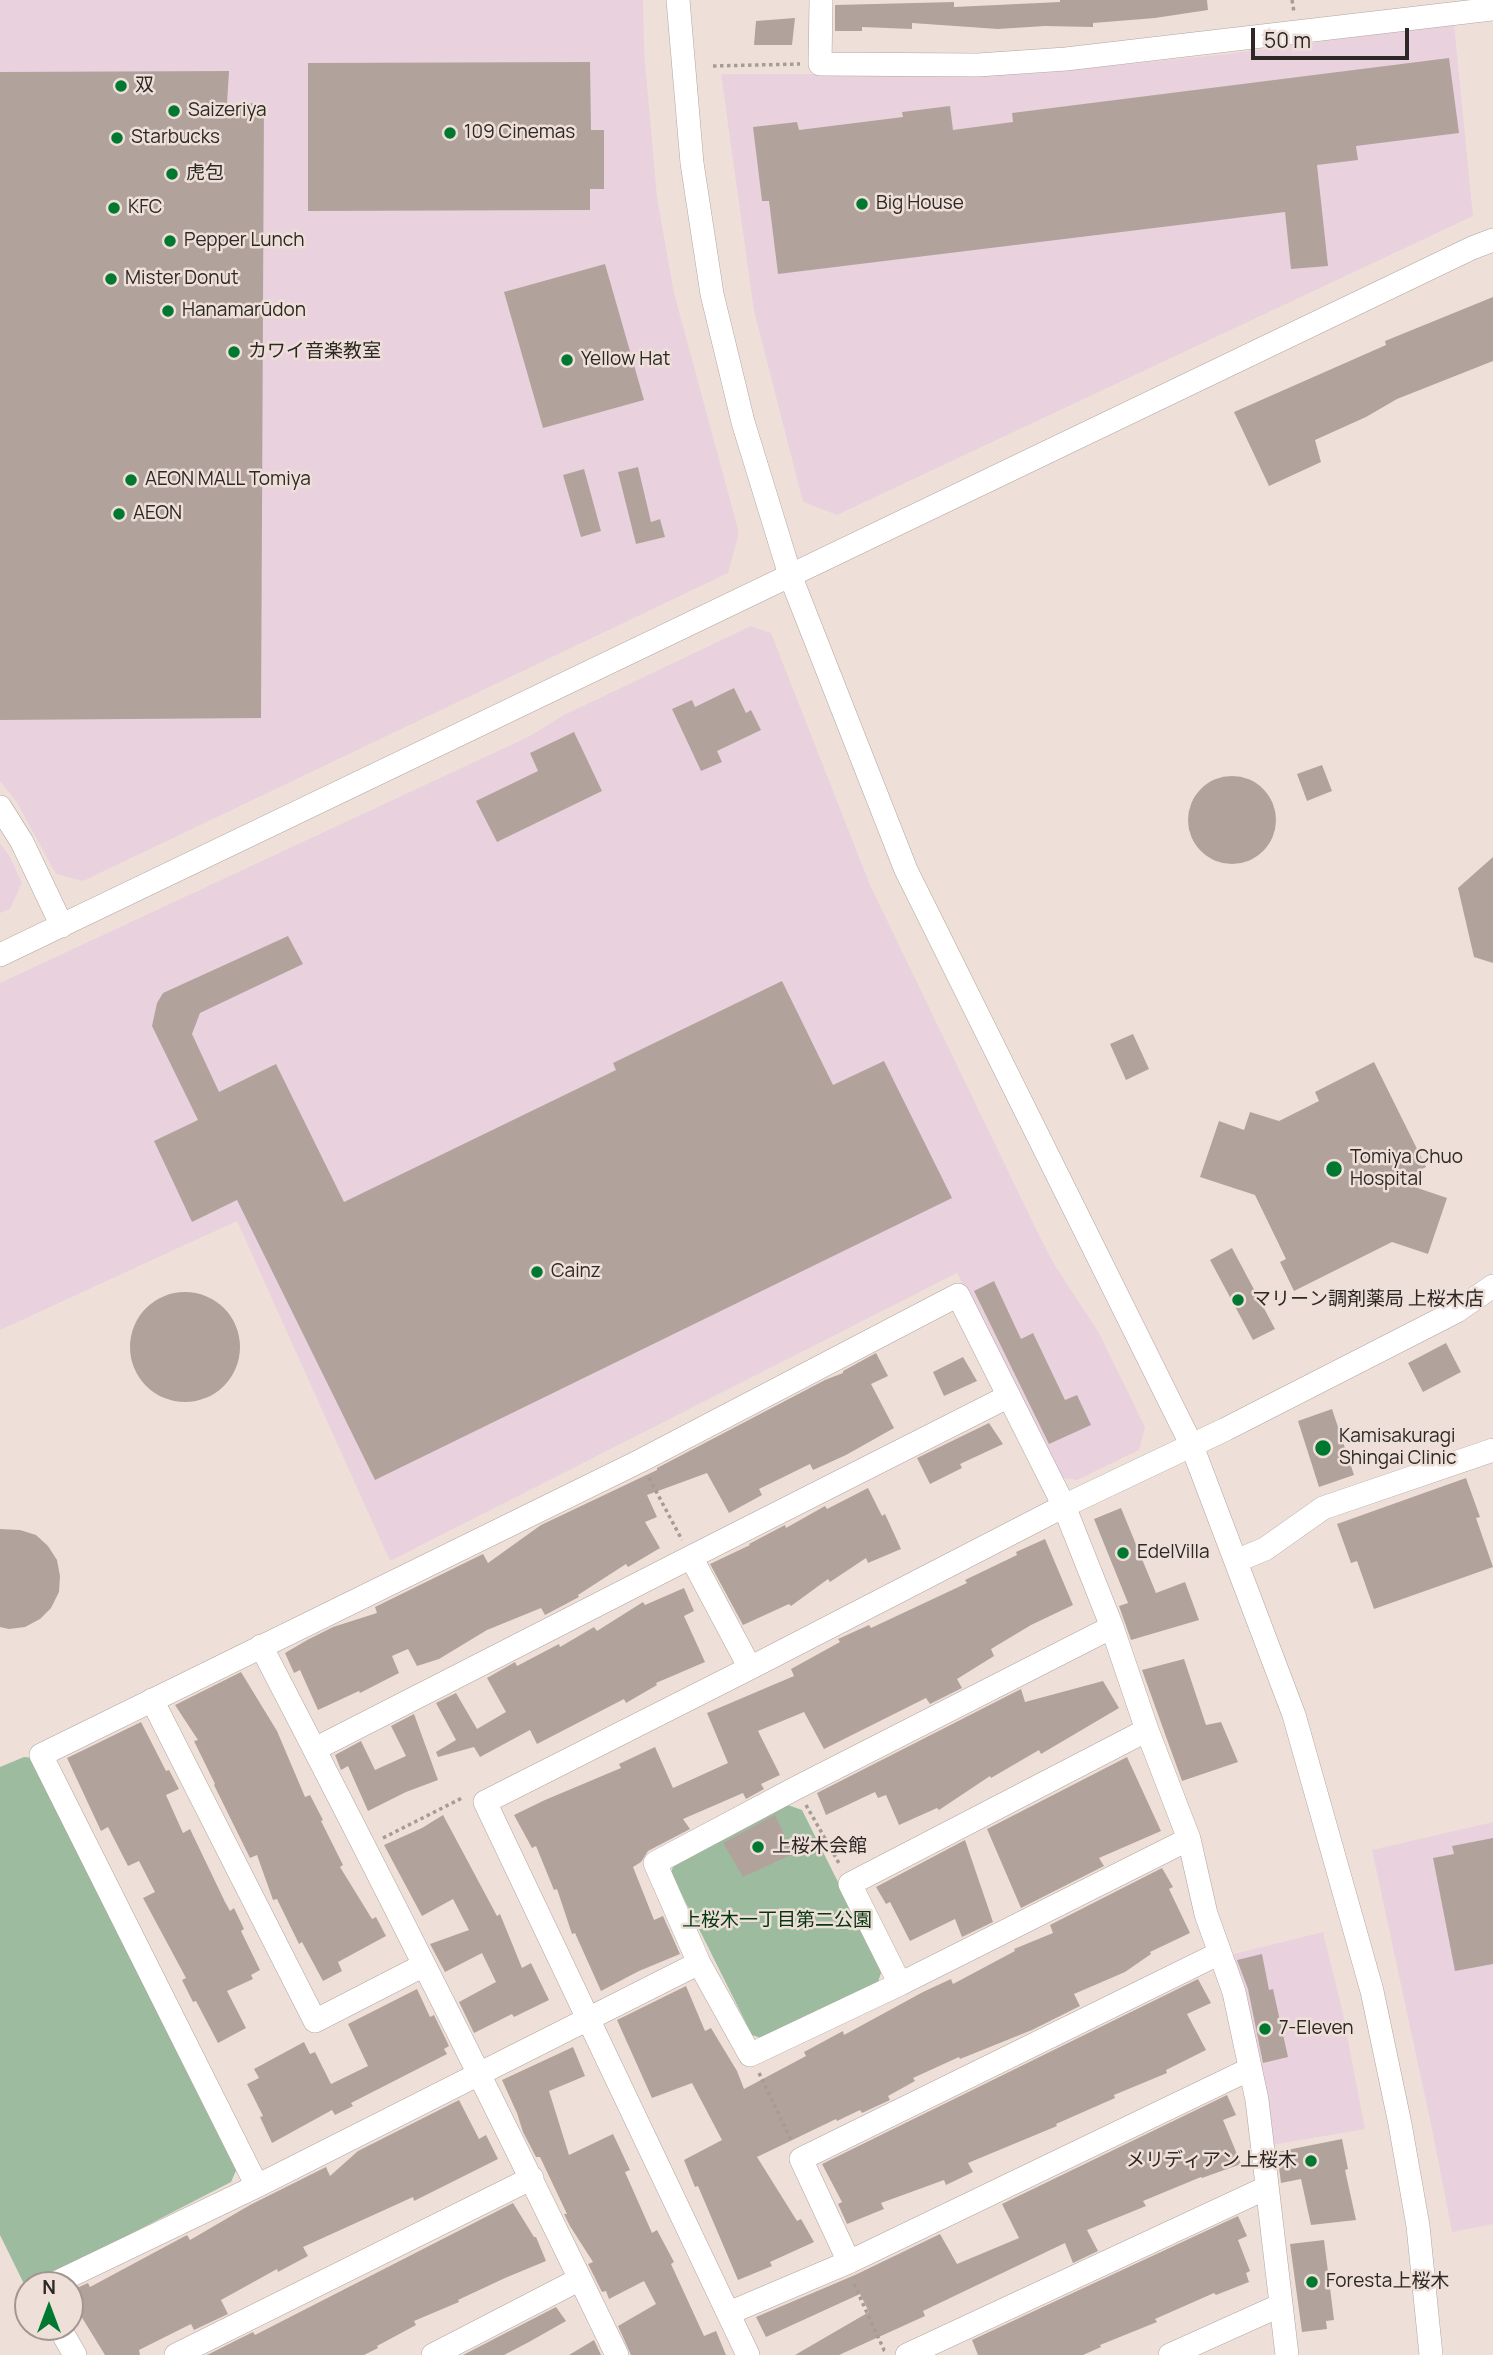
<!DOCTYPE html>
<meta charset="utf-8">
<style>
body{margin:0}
#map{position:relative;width:1493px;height:2355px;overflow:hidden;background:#eee0d9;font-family:Manrope,sans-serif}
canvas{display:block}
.north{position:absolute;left:14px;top:2271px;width:70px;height:70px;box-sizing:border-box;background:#eee0d9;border:2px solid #a19691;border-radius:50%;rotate:0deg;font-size:19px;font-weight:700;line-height:28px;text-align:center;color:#2d2825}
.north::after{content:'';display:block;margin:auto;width:24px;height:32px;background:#00782f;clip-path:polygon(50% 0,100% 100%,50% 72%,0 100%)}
.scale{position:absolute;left:1251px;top:28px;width:158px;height:32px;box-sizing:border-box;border:4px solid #2d2825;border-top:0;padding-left:9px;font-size:21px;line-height:24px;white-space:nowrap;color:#2d2825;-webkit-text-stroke:5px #eee0d9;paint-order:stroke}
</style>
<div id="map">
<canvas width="1493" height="2355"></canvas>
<div class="north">N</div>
<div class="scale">50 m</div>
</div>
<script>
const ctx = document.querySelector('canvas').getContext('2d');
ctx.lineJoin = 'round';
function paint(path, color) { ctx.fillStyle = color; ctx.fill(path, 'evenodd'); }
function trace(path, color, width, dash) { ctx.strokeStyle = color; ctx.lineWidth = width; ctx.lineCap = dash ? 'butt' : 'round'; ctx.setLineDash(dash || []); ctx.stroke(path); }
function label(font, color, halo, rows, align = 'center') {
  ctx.font = font + ' Manrope,"Noto Sans JP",sans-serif'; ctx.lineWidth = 5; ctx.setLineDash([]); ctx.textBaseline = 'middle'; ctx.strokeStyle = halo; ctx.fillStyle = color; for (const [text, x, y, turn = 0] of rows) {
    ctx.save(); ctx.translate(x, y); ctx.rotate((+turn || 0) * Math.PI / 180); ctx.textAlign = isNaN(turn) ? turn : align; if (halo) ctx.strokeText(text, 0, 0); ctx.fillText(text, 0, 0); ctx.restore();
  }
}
paint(new Path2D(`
 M0,0H643L644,50L657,197L674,293L739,533L728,573L83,881L56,874L16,801L0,781Z
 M1454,24L1473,216L837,515L803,502L754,311L721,74H1031L1227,54Z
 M751,626L771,633L870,885L1037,1231L1054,1264L1099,1333L1145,1427L1139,1450L1077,1480L1062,1478L957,1273L390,1561L237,1221L0,1330V983L528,737L564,715Z
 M0,843L10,857L22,883L10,909L0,913Z
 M1493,1822V2224L1452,2232L1433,2134L1372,1850Z
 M1323,1932L1342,2009L1365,2129L1272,2145L1230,1955Z`), '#e9d2de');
paint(new Path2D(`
 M24,1757L34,1758L238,2166L231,2182L26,2288L0,2235V1767Z
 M782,1803L802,1810L882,1970L877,1985L767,2040L752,2035L671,1873L676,1857Z`), '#9dbc9f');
paint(new Path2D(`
 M1060,0H1207L1208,10L1155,18L1093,23V27L1045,26L998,29L912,23V29L862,27V31H835V5L954,2V7L1060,2Z
 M795,18L792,45H754L756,21Z
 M1449,58L1459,133L1356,146L1358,160L1317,165L1328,266L1291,269L1285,212L778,274L769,201H762L753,127L797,122L799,130L903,117L902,112L950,106L953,130L1013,122L1012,113Z
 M590,62L591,130H604V189H590V210L308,211V63Z
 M229,71L227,104L264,103L261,718L0,720V72Z
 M605,264L644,400L543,428L504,292Z
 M1493,297V361L1397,399L1366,417L1315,440L1321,462L1269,486L1234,412L1386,345L1385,341Z
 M638,467L651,522L660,519L665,537L636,544L618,472Z
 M584,469L601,531L581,537L563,475Z
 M734,688L746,713L751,710L761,730L717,751L722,762L701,771L672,709L692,700L695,707Z
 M574,732L602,791L497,842L476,801L538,771L530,753Z
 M1322,765L1332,791L1307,801L1297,774Z
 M1188 820a44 44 0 1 1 88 0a44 44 0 1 1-88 0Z
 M1493,857V963L1474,957L1458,888Z
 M288,936L303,964L200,1013L192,1034L219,1092L276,1064L344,1202L616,1070L613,1063L782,981L833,1085L884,1061L952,1198L375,1480L237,1200L192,1222L154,1141L198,1120L152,1026L157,1003L163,993Z
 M1133,1034L1149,1069L1126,1080L1110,1044Z
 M1374,1062L1426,1167L1397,1181L1447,1198L1428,1254L1392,1242L1294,1291L1280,1262L1286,1259L1255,1195L1200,1177L1219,1121L1244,1130L1250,1112L1279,1121L1319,1101L1315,1092Z
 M1232,1248L1275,1329L1253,1340L1210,1260Z
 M994,1281L1021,1339L1033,1333L1065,1400L1077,1395L1091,1425L1049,1444L974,1291Z
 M130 1347a55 55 0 1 1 110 0a55 55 0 1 1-110 0Z
 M1446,1343L1461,1372L1423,1392L1408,1363Z
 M876,1353L888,1376L871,1384L894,1428L846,1455L813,1470L810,1464L759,1489L762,1495L729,1513L707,1473L647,1495L657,1517L645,1522L660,1548L628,1567L626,1564L578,1595L579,1597L545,1615L541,1608L487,1630L439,1659L417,1666L408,1649L392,1656L399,1673L360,1693L359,1691L318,1710L300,1670L294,1673L285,1653L309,1639L333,1627L377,1613L375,1607L483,1554L488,1563L541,1525L657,1470V1468L825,1380L843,1373V1371Z
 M963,1357L977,1381L944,1396L933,1372Z
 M1332,1409L1354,1475L1319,1487L1298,1421Z
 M989,1423L1003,1444L960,1464L962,1468L930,1484L917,1458Z
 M1466,1478L1480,1517L1476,1518L1493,1567L1374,1609L1357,1561L1351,1563L1337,1524Z
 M868,1488L882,1516L885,1514L901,1549L868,1563L866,1558L830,1582L828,1579L791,1606L789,1604L743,1625L710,1564L750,1545L749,1544L785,1525L786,1528L825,1506L827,1509Z
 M1121,1508L1156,1593L1185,1582L1199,1620L1131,1640L1119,1606L1128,1603L1094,1519Z
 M0,1529L20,1530L36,1535L48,1546L57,1560L60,1576L59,1592L51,1608L40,1619L25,1627L9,1629L0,1627Z
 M1045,1539L1073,1605L1031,1625L991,1649L994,1656L957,1679L962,1688L930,1704L926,1698L824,1749L804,1712L758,1731L780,1775L761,1784L764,1789L746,1799L743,1793L683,1819L690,1829L648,1851L641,1862L633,1867L654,1920L663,1916L680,1954L639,1971L601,1991L575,1933L572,1934L557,1889L554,1890L536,1846L532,1848L514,1815L545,1800L621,1768L619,1764L655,1747L673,1788L728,1763L707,1713L794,1676L791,1669L840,1642L838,1639L869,1625L871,1628L967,1583L965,1580L1017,1555L1016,1552Z
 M684,1588L694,1611L684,1616L705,1662L656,1683L657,1685L626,1703L624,1699L537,1744L530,1730L480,1757L474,1747L438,1757L436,1752L456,1740L436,1703L456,1693L477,1729L506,1712L487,1678L515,1662L517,1666L559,1644L560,1647L594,1627L597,1631L643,1602L645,1605Z
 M1184,1659L1206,1725L1221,1722L1238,1762L1182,1781L1142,1670Z
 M241,1672L277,1731L305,1797L310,1795L323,1820L321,1821L343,1865L340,1867L372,1919L376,1917L386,1936L338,1962L342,1971L323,1981L302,1942L299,1944L277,1899L273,1900L257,1855L250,1858L214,1785L215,1784L194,1741L198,1740L175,1705Z
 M1103,1681L1119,1708L1041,1754L1039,1750L991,1778L990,1776L939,1810L937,1808L899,1825L886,1795L878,1798L875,1792L826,1815L817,1793L1021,1689L1025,1702Z
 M414,1714L438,1780L406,1792L368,1811L348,1766L341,1770L335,1755L361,1741L375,1770L406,1756L391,1726Z
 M141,1722L166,1771L169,1770L179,1789L166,1795L183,1833L190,1829L225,1902L230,1911L234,1908L244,1929L241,1931L260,1970L251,1975L253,1979L227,1991L246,2028L218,2043L196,2001L193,2002L182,1980L186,1978L143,1898L155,1892L139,1861L128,1866L108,1827L101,1831L67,1758Z
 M1127,1757L1161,1831L1099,1858L1104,1866L1021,1908L987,1829Z
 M443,1815L497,1916L500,1914L522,1968L531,1963L549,2000L514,2017L512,2014L474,2033L459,2002L496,1982L482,1953L445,1972L430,1944L469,1930L453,1899L422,1916L384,1845L422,1828Z
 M775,1815L793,1854L743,1877L723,1843Z
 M1493,1838V1964L1455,1971L1433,1858L1454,1854L1452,1846Z
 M965,1840L993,1922L962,1937L955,1919L910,1941L890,1902L886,1904L876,1887Z
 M1162,1868L1173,1887L1169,1889L1190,1933L1150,1952L1151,1954L1125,1972L1074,1994L1080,2006L1032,2030L960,2059L959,2057L913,2078L915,2081L888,2096L890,2100L862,2113L860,2110L837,2121L836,2119L757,2157L797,2221L801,2219L814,2242L770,2262L772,2266L738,2280L698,2186L695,2187L684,2160L722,2140L692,2083L652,2098L617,2020L686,1986L705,2031L711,2028L737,2071L744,2089L806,2056L804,2052L843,2031L844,2035L923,1992L951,1979L953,1984L1015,1951L1014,1949L1053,1933L1050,1925Z
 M1262,1954L1269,1990L1273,1989L1288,2057L1263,2063L1248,1989L1237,1960Z
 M1198,1979L1211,2003L1187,2014L1206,2050L1166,2070L1167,2073L1114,2095L1115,2098L1056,2124L1057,2126L968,2163L973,2172L946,2185L944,2180L881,2203L884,2209L847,2224L838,2204L842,2202L822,2164Z
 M417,1989L430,2017L434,2015L449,2046L444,2049L447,2054L351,2103L353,2106L335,2115L332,2110L272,2143L260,2117L263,2116L247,2084L259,2078L254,2069L304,2042L310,2054L315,2052L331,2084L368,2066L348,2024Z
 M573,2047L585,2076L549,2091L569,2155L613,2134L630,2170L625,2172L652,2233L657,2230L674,2262L671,2264L704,2336L716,2331L726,2355H631L618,2326L656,2304L644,2281L609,2299L606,2291L602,2292L588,2264L593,2262L570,2226L564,2214H567L540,2157H536L523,2132L517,2113L502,2080Z
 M1227,2095L1236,2115L1223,2120L1241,2164L1202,2178L1201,2177L1143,2201L1146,2206L1087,2230L1098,2251L1073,2263L1065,2243L923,2311L925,2316L839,2355H795L869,2312L860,2294L766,2337L756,2317L855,2275L940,2234L957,2264L1019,2238L1002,2204Z
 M459,2100L479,2139L486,2135L498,2159L414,2201L413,2197L303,2247L308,2256L278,2272L277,2269L221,2300L228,2314L194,2330L191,2324L139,2350L140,2355H105L81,2316L71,2320L70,2319V2291L88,2283L90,2287L187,2235L190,2240L250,2205L326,2167L330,2176L358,2151Z
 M1342,2139L1348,2169L1345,2170L1356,2220L1311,2225L1301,2179L1281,2183L1277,2152Z
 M513,2203L534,2237H536L546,2261L505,2278L458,2300L459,2302L414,2321L416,2325L377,2346L378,2348L364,2355H207L253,2332L255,2335Z
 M1238,2216L1247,2236L1238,2240L1250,2271L1246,2273L1249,2282L1216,2295L1214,2293L1155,2319L1157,2322L1100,2345L1101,2347L1083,2355H978L972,2340Z
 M1324,2240L1334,2320L1326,2321L1327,2329L1302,2332L1290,2244Z
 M556,2307L566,2321L529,2342L504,2355H463Z
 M594,2340L601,2355H569Z`), '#b1a39c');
const minor = new Path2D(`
 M678,0L692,163L712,294L743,422L790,575L906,870L1192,1446L1294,1715L1372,1991L1400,2124L1418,2226L1431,2355
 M821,0L820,64L978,65L1066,59L1493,9
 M0,807L22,842L62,926
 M0,955L1472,248L1493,240
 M691,1557L1009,1396
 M1236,1561L1265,1549L1323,1508L1493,1450
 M1112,1627L796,1788L655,1863L699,1963L750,2055L900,1984L1189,1839
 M261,1646C383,1881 502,2117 617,2355
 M152,1700L315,2021L424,1965
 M315,1749L691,1557L750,1668
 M900,1984L850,1884L1147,1730
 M257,2186L41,1755L640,1461L958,1295L1064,1506L1112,1627L1147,1730L1189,1839L1206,1914L1234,1992L1257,2100L1287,2355
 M849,2262L801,2159L1220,1953
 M51,2285L257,2186L699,1963
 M729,2313L849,2262L1250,2069
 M59,2327L75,2355
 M176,2355L532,2178
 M433,2355L580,2279
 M748,2355L485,1802L750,1668L1064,1506L1226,1429L1457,1311L1493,1286
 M907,2355L1266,2188
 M1170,2355L1281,2305`);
trace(minor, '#b1a49c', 24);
trace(new Path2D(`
 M1292,0L1294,12
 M713,66L800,64
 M649,1478L682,1540
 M806,1805L840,1865
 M383,1838L464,1797
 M759,2073L792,2142
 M854,2284L884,2350L887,2352`), '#a69c96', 3.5, [3.5, 3.5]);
trace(minor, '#fff', 23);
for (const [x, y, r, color] of [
 [121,86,7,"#00782f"],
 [174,111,7,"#00782f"],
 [450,133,7,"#00782f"],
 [117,138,7,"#00782f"],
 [172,174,7,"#00782f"],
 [862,204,7,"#00782f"],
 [114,208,7,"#00782f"],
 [170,241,7,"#00782f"],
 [111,279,7,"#00782f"],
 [168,311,7,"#00782f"],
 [234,352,7,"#00782f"],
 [567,360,7,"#00782f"],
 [131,480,7,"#00782f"],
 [119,514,7,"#00782f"],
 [1334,1169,9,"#00782f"],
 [537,1272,7,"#00782f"],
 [1238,1300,7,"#00782f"],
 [1323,1448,9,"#00782f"],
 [1123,1553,7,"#00782f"],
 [758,1847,7,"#00782f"],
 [1265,2029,7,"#00782f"],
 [1311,2161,7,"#00782f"],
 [1312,2282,7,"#00782f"]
]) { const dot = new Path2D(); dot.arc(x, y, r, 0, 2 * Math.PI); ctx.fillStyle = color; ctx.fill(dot); trace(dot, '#eee0d9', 2.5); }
label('19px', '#2d2825', '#eee0d9', [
 ["双",135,86],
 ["Saizeriya",188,111],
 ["109 Cinemas",464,133],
 ["Starbucks",131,138],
 ["虎包",186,174],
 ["Big House",876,204],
 ["KFC",128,208],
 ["Pepper Lunch",184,241],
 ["Mister Donut",125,279],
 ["Hanamarūdon",182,311],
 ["カワイ音楽教室",248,352],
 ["Yellow Hat",581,360],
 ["AEON MALL Tomiya",145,480],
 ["AEON",133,514],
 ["Tomiya Chuo",1350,1158],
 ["Hospital",1350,1180],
 ["Cainz",551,1272],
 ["マリーン調剤薬局 上桜木店",1252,1300],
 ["Kamisakuragi",1339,1437],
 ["Shingai Clinic",1339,1459],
 ["EdelVilla",1137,1553],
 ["上桜木会館",772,1847],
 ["7-Eleven",1279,2029],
 ["メリディアン上桜木",1297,2161,"right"],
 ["Foresta上桜木",1326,2282]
], 'left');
label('19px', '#03370f', '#eee0d9', [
 ["上桜木一丁目第二公園",777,1921]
]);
</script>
